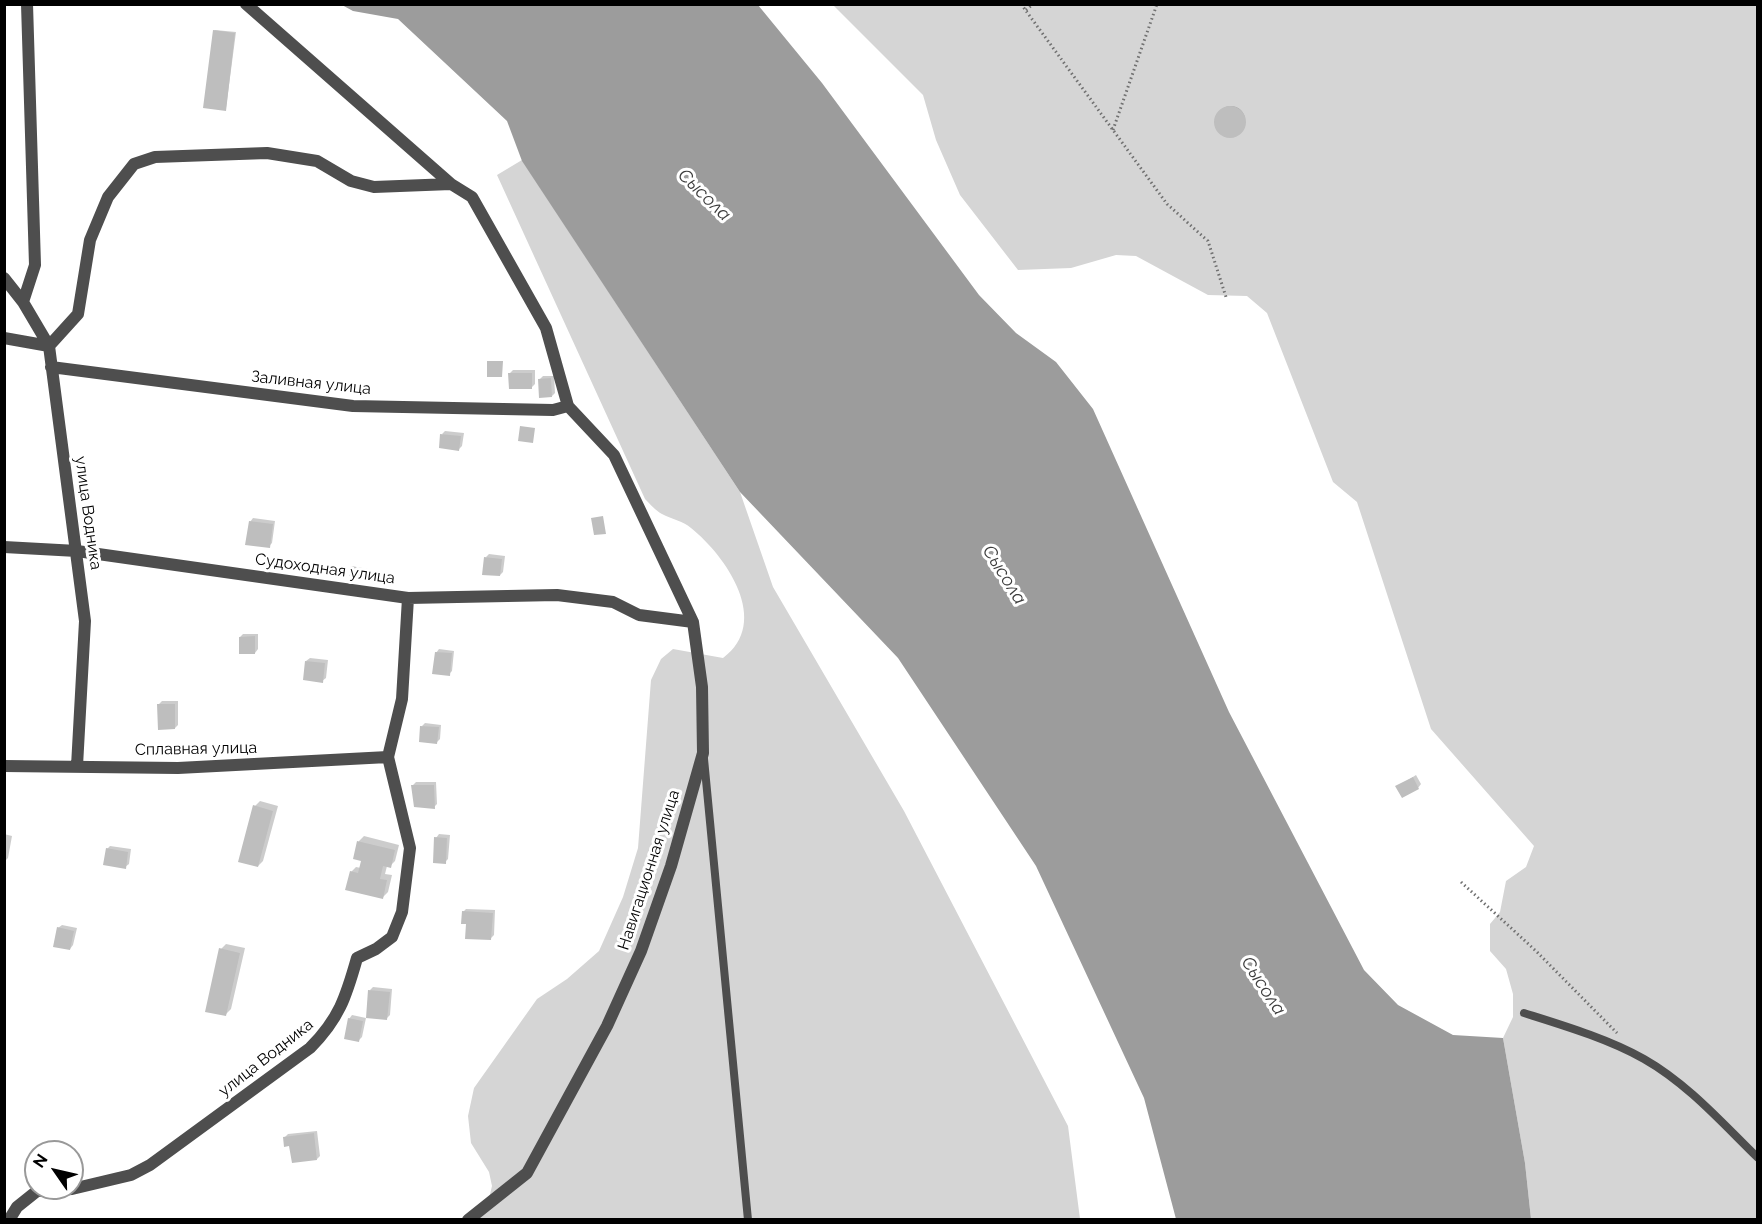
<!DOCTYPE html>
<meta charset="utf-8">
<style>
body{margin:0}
#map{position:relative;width:1762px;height:1224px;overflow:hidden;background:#fff;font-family:Raleway,sans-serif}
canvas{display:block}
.frame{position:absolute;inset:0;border:6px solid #000;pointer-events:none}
.north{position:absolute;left:24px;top:1140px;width:60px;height:60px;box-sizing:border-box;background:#fff;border:2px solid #999;border-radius:50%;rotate:304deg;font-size:16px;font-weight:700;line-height:24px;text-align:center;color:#000}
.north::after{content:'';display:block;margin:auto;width:21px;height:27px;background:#000;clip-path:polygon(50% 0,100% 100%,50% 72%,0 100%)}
</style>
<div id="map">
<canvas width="1762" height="1224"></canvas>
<div class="frame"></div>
<div class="north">N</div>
</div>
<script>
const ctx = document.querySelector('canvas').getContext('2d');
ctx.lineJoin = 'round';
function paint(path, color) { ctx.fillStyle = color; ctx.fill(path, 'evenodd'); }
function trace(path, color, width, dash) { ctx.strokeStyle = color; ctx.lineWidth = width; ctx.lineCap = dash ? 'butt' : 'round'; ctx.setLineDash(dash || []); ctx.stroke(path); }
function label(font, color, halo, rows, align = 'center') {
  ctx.font = font + ' Raleway,sans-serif'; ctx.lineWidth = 6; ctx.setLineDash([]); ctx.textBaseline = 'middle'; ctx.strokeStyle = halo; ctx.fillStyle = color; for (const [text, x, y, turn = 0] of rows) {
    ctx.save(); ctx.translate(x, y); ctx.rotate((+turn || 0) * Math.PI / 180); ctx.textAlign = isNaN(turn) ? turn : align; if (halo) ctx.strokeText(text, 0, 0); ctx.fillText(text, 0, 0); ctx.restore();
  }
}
paint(new Path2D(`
 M833,5H1757V1219H1531L1525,1163L1503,1038L1513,1017V994L1506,969L1490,951V924L1500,912L1506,881L1526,867L1534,846L1431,729L1357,502L1333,482L1267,313L1247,296L1208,295L1136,256L1116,255L1071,268L1018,270L960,195L936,140L923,95Z
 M522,160L740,492L773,587L904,811L1068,1126L1080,1219H479L486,1211L492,1186L489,1172L471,1143L468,1116L474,1088L537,999L567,979L599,951L623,897L638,848L651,680L661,659L673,649L723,658C772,622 726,556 691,528C683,521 671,519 662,514C656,511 650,504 645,499L497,175Z`), '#d5d5d5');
paint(new Path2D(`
 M342,5H758L822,83L979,295L1016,333L1056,362L1093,409L1229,712L1364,970L1398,1005L1453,1035L1503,1038L1525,1163L1531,1219H1176L1144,1098L1036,866L898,658L740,492L522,161L507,121L398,19L353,11Z`), '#9c9c9c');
paint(new Path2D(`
 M215,30L236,32L226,108L214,31Z
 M1217 120a14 14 0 1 1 28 0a14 14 0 1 1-28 0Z
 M513,370H535V384L532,387L510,373Z
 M543,376H554L555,393L552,396L539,380Z
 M445,431L464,433L462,446L459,449L442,434Z
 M253,518L275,521L272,543L269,546L250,522Z
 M489,554L505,556L503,572L500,575L486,557Z
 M243,634H258V649L255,653L240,637Z
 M439,649L454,651L452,671L449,674L436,653Z
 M310,658L328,660L326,678L322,681L306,661Z
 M162,701H178V725L175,728L159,704Z
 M425,723L441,725L440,739L437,742L422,726Z
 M1416,775L1421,784L1418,788L1397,787Z
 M416,782H436L437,804L434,807L413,785Z
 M260,801L278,806L263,861L258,866L255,806Z
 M4,834L12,836L8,858L4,862Z
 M439,834L450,835L448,859L445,862L436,838Z
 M364,836L399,845L395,861L390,866H387L385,874L392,875L388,892L383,897L351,872L356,867L361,868L362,860L355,858L359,841Z
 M110,846L131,849L129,864L125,867L107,849Z
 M466,909L495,910L494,935L491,938L468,923L463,912Z
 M62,925L77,928L73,945L70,949L58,928Z
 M226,944L245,948L231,1009L225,1015L221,949Z
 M373,987L392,989L390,1015L387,1018L370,990Z
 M352,1015L366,1018L362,1037L359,1040L349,1019Z
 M317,1131L320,1156L317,1159L291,1145L284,1138L288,1134Z`), '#0003');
paint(new Path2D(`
 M213,30L235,33L226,111L203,108Z
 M1214 122a16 16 0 1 1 32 0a16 16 0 1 1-32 0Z
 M487,361H503L502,377H487Z
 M508,373H532V389H509Z
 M551,378L552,397L539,398L538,379Z
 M520,426L535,428L533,443L518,441Z
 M440,434L461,436L459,451L439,448Z
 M603,516L606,534L594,535L591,518Z
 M249,521L273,524L270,548L245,545Z
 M484,557L502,559L500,576L482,575Z
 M351,566L368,569L367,578L349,576Z
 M255,636V654H239V637Z
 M435,652L452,653L450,676L432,674Z
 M305,661L325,663L323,683L303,680Z
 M157,704H175V729L158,730Z
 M420,726L439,727L437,744L419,742Z
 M1413,777L1419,789L1402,798L1395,786Z
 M411,785H434L435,809L414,807Z
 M253,805L273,811L258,867L238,862Z
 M434,837L447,838L446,864L433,863Z
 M357,841L395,850L391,868L383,866L380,879L387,880L383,899L345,890L350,871L358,873L361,861L353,859Z
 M106,848L128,852L126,869L103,865Z
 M462,911L493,913L491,940L465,939L466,924H461Z
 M57,927L74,931L70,950L53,947Z
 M219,948L240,953L226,1016L205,1012Z
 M368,990L390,992L387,1020L366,1018Z
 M348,1018L363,1021L359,1042L344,1039Z
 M314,1133L317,1160L292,1163L289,1146L284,1147L283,1137Z`), '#bebebe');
trace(new Path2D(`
 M1021,4L1167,204L1208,241L1226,297
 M1026,10L1033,4
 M1113,130L1157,4
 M1461,882L1536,951L1617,1033`), '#707070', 3, [1.5, 3]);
trace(new Path2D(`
 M704,759L748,1220
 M1524,1013C1562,1025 1609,1039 1644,1059C1688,1084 1722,1123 1758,1158`), '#4e4e4e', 8);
trace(new Path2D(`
 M246,4L451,184L472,197L546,328L568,406L614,455L693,622L702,687L703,753L671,866L641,951L607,1026L527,1173L468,1220
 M4,278L23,302L49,346L85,621L77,766
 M23,302L35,265L27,4
 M4,338L49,346L78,314L90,240L108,197L134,164L155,157L267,153L317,161L351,181L374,187L451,184
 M51,367L353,406L553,410L568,406
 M4,547L77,551L408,598L557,595L613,602L639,615L693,622
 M4,766L178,768L388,757
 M9,1220L17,1207L37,1191L72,1189L131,1175L150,1165L310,1048C339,1019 346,997 357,958L376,949L392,937L402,912L410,848L388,757L402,699L408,598`), '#4e4e4e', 12);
label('16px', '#000', '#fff', [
 ["Заливная улица",311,383,6],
 ["улица Водника",88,513,82],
 ["Судоходная улица",325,569,8],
 ["Сплавная улица",196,749,-1],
 ["Навигационная улица",649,870,-72],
 ["улица Водника",266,1058,-38]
]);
label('italic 18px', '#3d3d3d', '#fff', [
 ["Сысола",704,195,44],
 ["Сысола",1004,575,58],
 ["Сысола",1263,986,57]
]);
</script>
